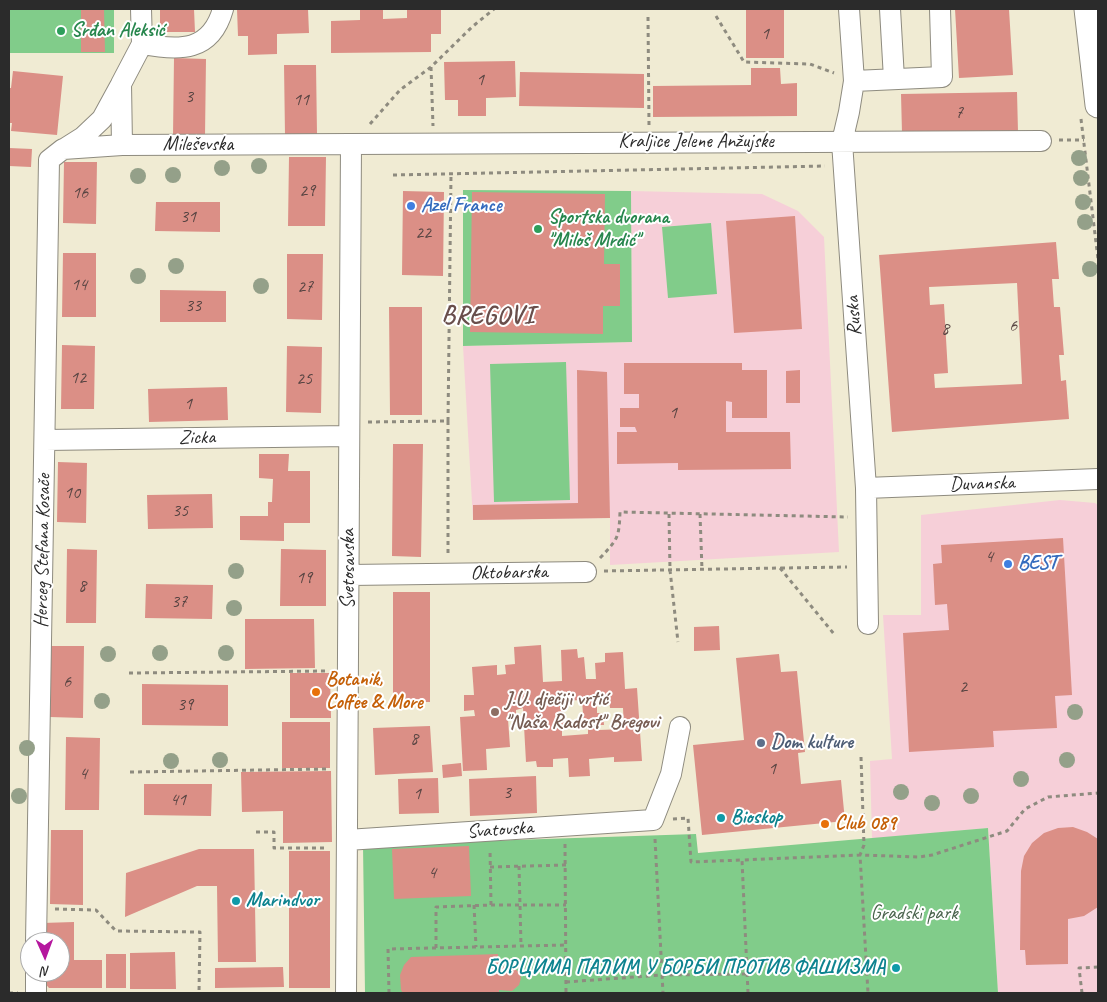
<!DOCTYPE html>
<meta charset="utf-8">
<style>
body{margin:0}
#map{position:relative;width:1107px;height:1002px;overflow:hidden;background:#f0ebd3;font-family:Caveat,sans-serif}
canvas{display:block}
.frame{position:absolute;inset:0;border:10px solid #2b2b2b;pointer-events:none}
.north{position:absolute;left:20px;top:932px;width:50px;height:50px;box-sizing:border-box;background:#fff;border:1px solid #aaa;border-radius:50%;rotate:178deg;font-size:14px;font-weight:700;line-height:20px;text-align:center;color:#2b2b2b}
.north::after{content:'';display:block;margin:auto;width:18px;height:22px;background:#b5179e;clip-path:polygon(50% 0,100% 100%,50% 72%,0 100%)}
</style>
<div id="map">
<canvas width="1107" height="1002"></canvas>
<div class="frame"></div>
<div class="north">N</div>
</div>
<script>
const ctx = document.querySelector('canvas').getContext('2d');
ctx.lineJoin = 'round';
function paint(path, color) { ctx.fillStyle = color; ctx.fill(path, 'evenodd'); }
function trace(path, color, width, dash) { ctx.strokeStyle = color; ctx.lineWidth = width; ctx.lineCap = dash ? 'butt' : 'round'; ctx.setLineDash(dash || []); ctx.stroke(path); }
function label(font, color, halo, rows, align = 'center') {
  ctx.font = font + ' Caveat,sans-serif'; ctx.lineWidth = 4; ctx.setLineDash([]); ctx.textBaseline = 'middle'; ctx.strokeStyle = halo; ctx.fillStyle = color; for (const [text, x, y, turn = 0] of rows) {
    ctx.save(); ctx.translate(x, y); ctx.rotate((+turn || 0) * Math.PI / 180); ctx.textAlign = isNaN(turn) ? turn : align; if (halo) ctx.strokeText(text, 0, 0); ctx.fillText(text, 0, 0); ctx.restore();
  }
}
paint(new Path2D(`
 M631,191L762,194L798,211L824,237L839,552L610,565V518L473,520L463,346L632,342Z
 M1060,500L1095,503L1098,505V993H998L988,828L872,839L870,761L892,759L883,615H921V515Z`), '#f6cfd8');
paint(new Path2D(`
 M9,9H114V53H9Z
 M463,190L631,191L632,342L463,346Z
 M711,223L717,294L668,298L662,227Z
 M566,362L570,500L494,502L490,364Z
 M988,828L998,993H365L363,845L696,834L698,853Z`), '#81cc8a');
paint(new Path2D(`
 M81,9H104L105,52H81Z
 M160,9H194L195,32H160Z
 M237,9H308L309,33L277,34V54L248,55V36H238Z
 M360,9H383V19L407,18V9H441V34H431V52L331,53V21L360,20Z
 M746,9H784V58H746Z
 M955,9H1009L1013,75L959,78Z
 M174,58L206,59L205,136H173Z
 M515,61L516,97L486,98V116H458V100H445L444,62Z
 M284,65H316L317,134L285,135Z
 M751,68H780L781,84L797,83V116L653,117V86L751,85Z
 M13,71L63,76L57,135L11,131L12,123H9V88H11Z
 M520,72L644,74V108L519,106Z
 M1017,92L1018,132L902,133L901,94Z
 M9,148L32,149L31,167L9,166Z
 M289,157H326L325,226H288Z
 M64,162H97L96,224L63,223Z
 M403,191L444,192L443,276L402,275Z
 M472,192L605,194L604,264H620V306H603V334L470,332Z
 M156,202H220V232L155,231Z
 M795,216L802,329L734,333L726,221Z
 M1056,242L1059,279H1052L1054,307H1060L1064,355H1059L1061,381L1066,380L1069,419L892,432L879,255ZM1017,283L1022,384L935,388L934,374L948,373L944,304L930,305L929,287Z
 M63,253H96V317H62Z
 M287,254H323L322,320L287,319Z
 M160,290L226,291V322H160Z
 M389,307H422V415H390Z
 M62,345L95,346L94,409H61Z
 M287,346L322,347L321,413L286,412Z
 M624,363H742V370H767V418H732V402L726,401V432H790L791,469L678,470V463L617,464V432H637L635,427H620V408H639V394H624Z
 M577,370L607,372L610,518L473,520V505L578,503Z
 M800,370V403H786V371Z
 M227,387L228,420L149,422L148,389Z
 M393,444H423L421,557L392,556Z
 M259,454H289L288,471H310V523H284V541L240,540V516H268V502H272L273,479L259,478Z
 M58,462L87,463L86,523L57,522Z
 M212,494L213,528L148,529L147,495Z
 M1063,538L1072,695L1055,696L1057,728L993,731L994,747L909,752L903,633L949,630L947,604L935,605L933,564L942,563L941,545Z
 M67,549L97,550L96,623H66Z
 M281,549L326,550V606H280Z
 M146,584L213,585L212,619L145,618Z
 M393,592H430V702H393Z
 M245,619H314L315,668L245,669Z
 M719,626L720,650L694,651V627Z
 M541,645L543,682L562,681L561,650L577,649L578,658L584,657L586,679H596L595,663L605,662V653L623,652L625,689L637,688L642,761L614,762V757L589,759L590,776L569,777L568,758L553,759V767H537L536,761L526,762L523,708L516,710V718L508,719L510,747L486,749L487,770L463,771L460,717L475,716L474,710L464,711V695H474L472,667L497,665V675L506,674L505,665L515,664L514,647ZM597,699H609L610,708H623L624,729L599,730V725H604L603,713H597ZM582,700L584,728H588V734L562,736V729H565L564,711H561L560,701Z
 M51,646H84L83,718L50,717Z
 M779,654L781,672L797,671L805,752L798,753L801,784L841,780L845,821L702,835L693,745L744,740L736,658Z
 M290,673H330L331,718H290Z
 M142,684L228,685V726L142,725Z
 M282,722H330V768H282Z
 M430,726L433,772L375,775L373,728Z
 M66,737L100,738L99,810H65Z
 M461,763L462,776L443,778L442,765Z
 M331,771L332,842L283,843V811L242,812L241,772Z
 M536,776L537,813L470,816L469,779Z
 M438,778L439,813L399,814L398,779Z
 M144,784H212L211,816L144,815Z
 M1073,827L1087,832L1098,839V907L1084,916L1068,919V964L1026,965L1025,950H1020L1021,871L1024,856L1032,843L1044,833L1058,828Z
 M51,830H83V905L50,904Z
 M469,846L471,896L394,899L392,849Z
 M199,849H254L256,962H218L217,886H197L125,917L126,873Z
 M289,851H330V988H289Z
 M74,922V960H102V988H49L41,979V972H60V942H42V923Z
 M175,952L176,989H130V953Z
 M106,954H126V988H106Z
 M498,954L499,967L511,966L519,972L521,978L519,985L512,991L499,990V993H403L401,990L400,975L404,965L411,957Z
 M283,967L284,987L215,988V968Z`), '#db8f86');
const minor = new Path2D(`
 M849,9L854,81L849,112L842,142L866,488L868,624
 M890,9L894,79
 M142,44C180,51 211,52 223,9
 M854,81L942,77L940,9
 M122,145L121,84L142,44L141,9
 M64,149L83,137L102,119L120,86
 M45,440L349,436
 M866,488L1098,479
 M349,575L586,572
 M347,840L653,820L671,774L680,727
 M36,942L49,160L63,149L122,145L1041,141
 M36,993V972
 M346,993L351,144`);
const major = new Path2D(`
 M1087,9L1098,105`);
trace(minor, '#8e8b7f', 22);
trace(major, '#8e8b7f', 27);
trace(new Path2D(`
 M716,16L744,62L810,64L834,73
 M648,17L649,125
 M431,67L433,126
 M1081,119L1098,259
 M370,124L400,90L431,67L472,27L494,9
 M1059,140H1084
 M393,175L825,166
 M448,421L451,174
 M368,422L448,421V553
 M669,514L670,570L678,642
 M700,514L702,570
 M600,558C618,539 619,538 620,512L848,517
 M781,568L847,567
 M604,571L780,568L834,634
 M129,673L328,671
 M861,757L864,845L860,855L919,857L932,855L1007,831L1025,809L1048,797L1098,793
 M130,772L327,769
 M673,819L688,818L691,862L742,860
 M256,832H274V848H327
 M655,839L663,993
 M565,844L566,993
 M519,866L521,946
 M490,867L566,865
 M474,905L476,947
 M491,905H566
 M55,909L96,910L116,931L200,932L199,993
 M436,948V907L491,905L490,849
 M566,982L662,975L747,974
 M9,993H18
 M389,993L388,949L566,945
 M748,993L742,860L860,855L868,993
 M1082,993L1079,968L1098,967`), '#8e8b7f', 3, [4, 4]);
trace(minor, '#fff', 20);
trace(major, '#fff', 25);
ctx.fillStyle = '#94a089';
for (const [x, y] of [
 [1079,158],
 [259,166],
 [222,168],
 [173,175],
 [138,176],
 [1081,178],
 [1083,202],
 [1085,222],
 [176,266],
 [1090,269],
 [138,276],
 [261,286],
 [236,571],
 [234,608],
 [160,653],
 [226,653],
 [108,654],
 [102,701],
 [1075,712],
 [27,748],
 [220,760],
 [1067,760],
 [171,761],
 [1021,779],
 [901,792],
 [19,796],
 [971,796],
 [932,803]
]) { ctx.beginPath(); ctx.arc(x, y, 8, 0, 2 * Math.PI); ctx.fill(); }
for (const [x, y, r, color] of [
 [61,31,5,"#2e9e5b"],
 [411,206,5,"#3f7fe0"],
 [538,229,5,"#2e9e5b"],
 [1008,564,5,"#3f7fe0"],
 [316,692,5,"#e8710a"],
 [495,712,5,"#8d6e63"],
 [761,743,5,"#5c6f8a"],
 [721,818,5,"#0f9aa8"],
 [825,824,5,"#e8710a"],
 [236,901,5,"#0f9aa8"],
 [896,968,5,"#0f9aa8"]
]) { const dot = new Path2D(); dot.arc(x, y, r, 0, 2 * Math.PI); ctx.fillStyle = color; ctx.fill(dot); trace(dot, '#fff', 2); }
label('18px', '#574442', null, [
 ["1",765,34],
 ["1",480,80],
 ["3",189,97],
 ["11",301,100],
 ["7",959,113],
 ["29",307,191],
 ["16",80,193],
 ["31",188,217],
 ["22",423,233],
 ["14",79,285],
 ["27",305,287],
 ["33",193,306],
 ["6",1013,326],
 ["8",945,329],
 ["12",78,378],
 ["25",304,379],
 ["1",188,404],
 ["1",673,413],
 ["10",72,493],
 ["35",180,511],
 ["4",989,557],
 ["19",304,578],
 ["8",82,586],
 ["37",179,602],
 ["6",67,682],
 ["2",963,687],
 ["39",185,705],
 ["8",414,739],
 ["1",772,769],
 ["4",83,774],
 ["3",507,793],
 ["1",417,794],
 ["41",178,800],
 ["4",432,873]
]);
label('bold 20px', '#27864d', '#fff', [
 ["Srđan Aleksić",71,31],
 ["Sportska dvorana",548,218],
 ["\"Miloš Mrdić\"",548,241]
], 'left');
label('20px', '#2b2b2b', '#fff', [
 ["Kraljice Jelene Anžujske",696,142],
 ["Mileševska",198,145],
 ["Ruska",854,316,-94],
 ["Zicka",197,438,-1],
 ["Duvanska",982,484,-2],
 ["Herceg Stefana Kosače",43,551,-89],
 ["Svetosavska",349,569,-90],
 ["Oktobarska",509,573,-1],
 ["Svatovska",500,830,-4]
]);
label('bold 20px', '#366cbe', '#fff', [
 ["Azel France",421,206],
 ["BEST",1018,564]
], 'left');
label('bold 20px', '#c56008', '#fff', [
 ["Botanik,",326,680],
 ["Coffee & More",326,703],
 ["Club 089",835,824]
], 'left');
label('bold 20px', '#785e54', '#fff', [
 ["J.U. dječiji vrtić",505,700],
 ["\"Naša Radost\" Bregovi",505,723]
], 'left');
label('bold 20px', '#4e5e75', '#fff', [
 ["Dom kulture",771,743]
], 'left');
label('bold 20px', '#0d838f', '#fff', [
 ["Bioskop",731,818],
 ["Marindvor",246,901],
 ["БОРЦИМА ПАЛИМ У БОРБИ ПРОТИВ ФАШИЗМА",886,968,"right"]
], 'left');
label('20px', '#49634c', '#fff', [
 ["Gradski park",914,914]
]);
ctx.letterSpacing = '1px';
label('bold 25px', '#694e4b', '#fff', [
 ["BREGOVI",488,316]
]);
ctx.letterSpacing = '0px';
</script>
